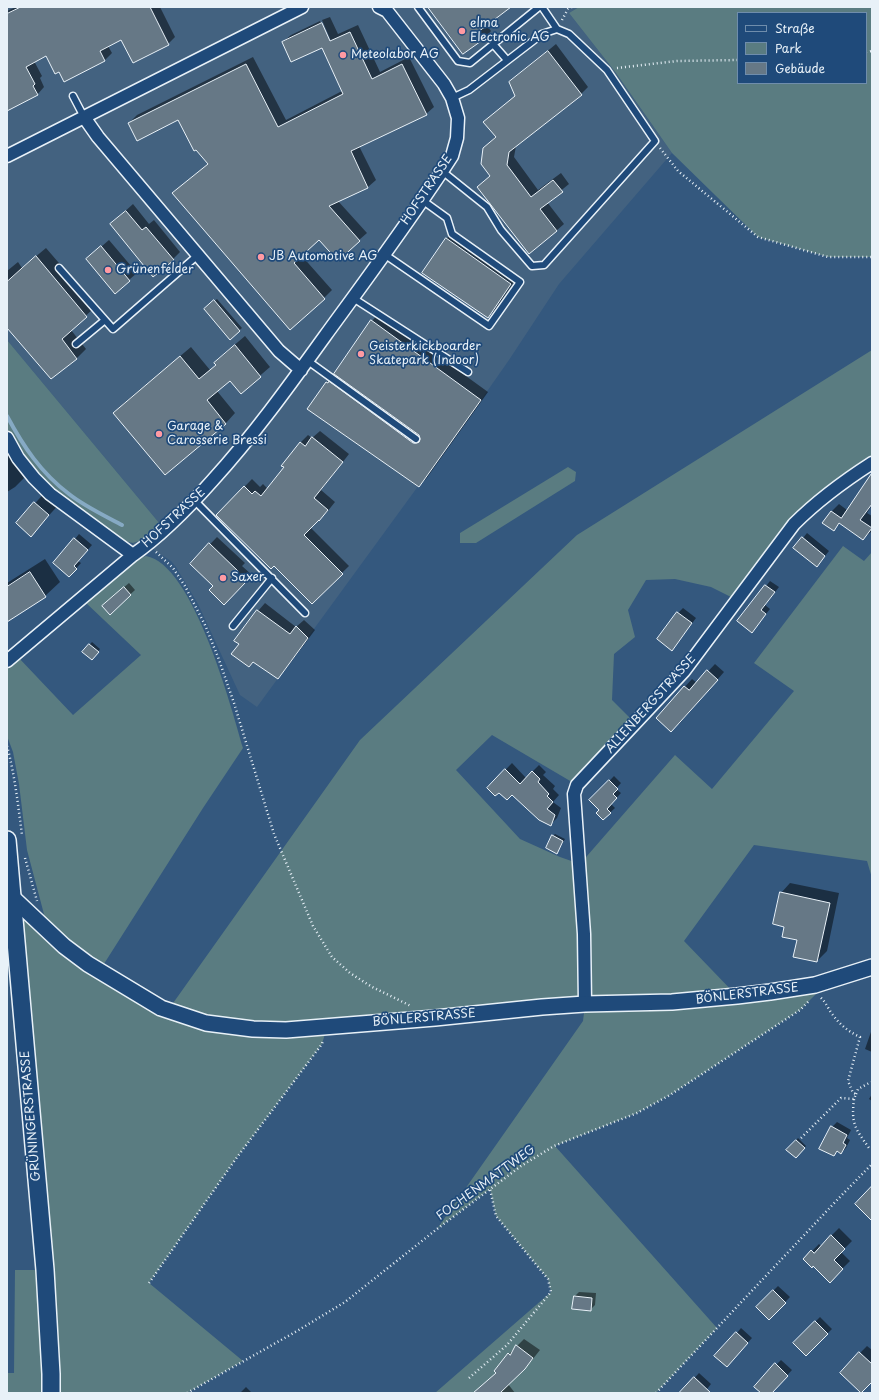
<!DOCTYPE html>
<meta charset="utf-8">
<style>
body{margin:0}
#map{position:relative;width:879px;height:1400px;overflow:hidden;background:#34587e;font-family:"Playpen Sans",sans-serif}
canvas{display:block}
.frame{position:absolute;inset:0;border:8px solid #e8f1f8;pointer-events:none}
.legend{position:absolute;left:737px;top:12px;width:130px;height:72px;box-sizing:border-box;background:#1f4a7a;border:1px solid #6f8dac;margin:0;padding:5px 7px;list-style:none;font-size:12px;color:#e8f1f8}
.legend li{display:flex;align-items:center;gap:8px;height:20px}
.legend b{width:20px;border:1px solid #6f8dac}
</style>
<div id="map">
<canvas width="879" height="1400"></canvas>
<div class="frame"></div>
<ul class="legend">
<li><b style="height:5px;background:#1f4a7a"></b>Straße</li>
<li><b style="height:11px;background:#5a7c81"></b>Park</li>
<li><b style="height:11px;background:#667886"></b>Gebäude</li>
</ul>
</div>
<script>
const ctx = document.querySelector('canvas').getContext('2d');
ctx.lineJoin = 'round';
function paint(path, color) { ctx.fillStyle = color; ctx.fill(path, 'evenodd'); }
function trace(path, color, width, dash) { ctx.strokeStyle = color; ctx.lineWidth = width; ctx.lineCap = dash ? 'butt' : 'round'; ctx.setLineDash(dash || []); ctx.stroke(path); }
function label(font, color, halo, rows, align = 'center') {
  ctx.font = font + ' "Playpen Sans",sans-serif'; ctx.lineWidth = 3.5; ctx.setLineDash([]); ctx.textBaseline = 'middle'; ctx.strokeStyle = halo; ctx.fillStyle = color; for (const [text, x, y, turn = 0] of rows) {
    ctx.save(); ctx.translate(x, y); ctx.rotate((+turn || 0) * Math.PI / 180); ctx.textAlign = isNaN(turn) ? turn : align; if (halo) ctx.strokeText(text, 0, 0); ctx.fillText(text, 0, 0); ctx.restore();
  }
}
paint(new Path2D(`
 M7,7H579L569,13L616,73L672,153L559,284L509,360L481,400L257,707L240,695L198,604L176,567L171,561L151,548L136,559L133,543L137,542L160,524L7,340Z`), '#436280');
paint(new Path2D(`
 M579,7H872V257H828L758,237L672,153L616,73L569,13ZM738,13H866V83H738Z
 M7,340L160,524L142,540L133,543L123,541L97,520L83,512L45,484L18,452L7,432Z
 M872,350V463L808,510L737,600L711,587L675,579L646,580L628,610L635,637L614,654L612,700L635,723L577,785L492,735L456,770L520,839L560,857L580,864L675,755L712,789L794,691L754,663L843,546L864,561L872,552V878L867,861L754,845L684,941L737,996L815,985L816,994L800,1010L670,1095L637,1113L555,1146L717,1328L656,1393H435L551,1292L548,1279L496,1216L490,1189L437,1229L583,1021L585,1005L327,1027L322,1044L235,1160L149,1283L243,1361L187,1393H7V1373H14L15,1270H44L13,898L64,946L171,1006L360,740L577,535Z
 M568,467L576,472L575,481L476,543H460V533Z
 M146,556C193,564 231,706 243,748L203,808L102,967L71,943L45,918L27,850L19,784L13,752L7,736V667L18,657L73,715L141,655L85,602L136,559Z`), '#5a7c81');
paint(new Path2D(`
 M16,7H160L175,37L168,44L122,39L108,46L112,53L105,60L59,71L47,55L34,61L42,76L40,78L44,87L37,95L7,110V11Z
 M430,7H509L486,25L491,31L484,39L463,53Z
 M330,17L338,34L358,25L380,72L409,57L434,107L426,114L359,146L376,180L368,187L338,201L367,233L359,240L319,239L301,255L332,290L324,298L173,193L209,163L179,119L129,123L137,115L253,57L286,120L342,91L322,47L283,42L291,35L320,21L329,41H331L322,20Z
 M556,44L588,87L581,94L516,146L514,157L538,190L561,173L569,184L547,202L564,224L556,231L491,175L484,148L496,136L516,95L510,82Z
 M133,204L149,224L154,220L180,252L173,259L111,224Z
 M454,232L518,276L495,310L488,317L446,239Z
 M109,240L137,273L115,292L87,259Z
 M46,248L96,306L71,330L86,349L76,359L7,326V271L18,262L22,268Z
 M217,299L242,328L230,338L205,309Z
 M379,313L488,392L426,479L418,486L308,409L327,382L334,375L372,321Z
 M245,336L270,367L241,392L230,379L217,391L235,413L226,423L165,474L114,413L124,403L191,347L210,370L217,364L215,363L225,353Z
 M320,431L349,454L321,490L335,502L327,512L310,527L349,566L312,602L274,565L217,515L252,479L260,487L263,484L268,489L285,467L283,465L301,442L308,435L312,438Z
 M7,449L24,478L15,487L7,492Z
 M872,475V505L867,513L872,516V530L871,532L863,539L840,523L833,530L831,512L839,504L847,510Z
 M49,488L63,500L31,535L17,523Z
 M807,533L829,551L821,561L803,538Z
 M79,534L92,545L78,561L81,563L74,571L75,539Z
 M217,537L245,563L242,566L252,575L224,603L215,586L191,564Z
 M45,559L60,582L45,596L7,621V583Z
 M770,581L779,587L765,605L770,609L752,631L739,621Z
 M129,583L135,590L110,613L108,601Z
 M265,603L296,627L304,620L315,630L285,670L278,677L254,661L241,644L236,640L258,611Z
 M683,608L696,618L676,645L678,613Z
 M92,642L100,649L92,659L83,652Z
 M715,664L724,672L679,724L657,717L692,679L697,683Z
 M512,763L526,778L539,765L546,772L543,775L555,786L553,789L559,795L553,802L561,808L557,818L551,824L512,794L499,791L488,788Z
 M614,776L621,783L616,789L621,793L611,804L615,808L603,819L601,810L591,800Z
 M555,834L565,839L557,852L553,836Z
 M790,883L839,893L827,951L817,961L785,926L781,893Z
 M872,1029V1052L865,1049Z
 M872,1094V1101L869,1099Z
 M837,1122L851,1130L847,1138L850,1140L846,1148L841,1153L838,1151L834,1155L832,1127Z
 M798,1138L806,1146L796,1157L788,1150Z
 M839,1228L852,1241L841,1252L850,1261L830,1281L813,1265L804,1259L819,1244L821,1246Z
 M778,1286L790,1297L769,1319L757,1307Z
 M579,1292L596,1293L595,1305L590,1310L575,1296Z
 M820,1317L832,1329L806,1355L794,1343Z
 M741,1328L752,1338L731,1361L737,1333Z
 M524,1339L540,1350L532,1360L508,1384L515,1393H481L509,1354Z
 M867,1346L872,1350V1381L860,1353Z
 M781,1360L792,1370L771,1393H762L755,1386Z
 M699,1373L711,1384L704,1393H681Z
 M246,1387L252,1393H240Z`), '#0007');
trace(new Path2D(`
 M7,416C23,446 41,473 69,494C84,506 105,516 122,525`), '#86aac4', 4);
const building = new Path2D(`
 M21,7H150L169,45L133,63L121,40L100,51L105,61L64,82L59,72L55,74L46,56L26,67L35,84L33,86L38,95L7,111V14Z
 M428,7H511L478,32L484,39L463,54Z
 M322,23L330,41L350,32L372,79L402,64L427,115L351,151L368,188L329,206L360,241L338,261L319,240L294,263L325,299L290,330L172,193L208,164L196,150L194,151L178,120L137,141L128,123L246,64L278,127L343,94L322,48L291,62L282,42Z
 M548,51L582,95L509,152L507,165L531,197L553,180L563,192L540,209L557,231L529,254L477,187L490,176L481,164L483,148L496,137L483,122L515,96L509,82Z
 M126,211L142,230L146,227L174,260L153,277L110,224Z
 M446,238L511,284L488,318L422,273Z
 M101,246L130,281L115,294L86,259Z
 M36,256L87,317L62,339L77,359L51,379L7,328V282Z
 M214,300L240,331L230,340L204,309Z
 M371,320L481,400L419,487L307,409L326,382L328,383L329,381L413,443H416L419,442L420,439L419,435L334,374Z
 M235,345L261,377L241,394L230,381L207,400L226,424L165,475L113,413L180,356L199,379L216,365L214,363Z
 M312,437L343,462L314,498L328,510L319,521V520L304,535L343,574L312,604L274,566L271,569L216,515L244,486L252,494L255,491L261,496L284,467L281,466L300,442L305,446Z
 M872,473V504L860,520L872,528L863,540L839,523L834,531L822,523L831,511L841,518Z
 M34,502L49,515L31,537L16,523Z
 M802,537L825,556L817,567L793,548Z
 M74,538L88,550L74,566L77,569L69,577L53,563Z
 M209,543L238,571L236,574L245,583L224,605L209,590L213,586L190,564Z
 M30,572L46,597L7,622V587Z
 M765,585L775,592L761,610L766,614L752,633L737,621Z
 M124,587L131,595L110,615L102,606Z
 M257,610L290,634L296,626L308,638L278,679L253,662L249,667L231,654L239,644L234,641Z
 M677,612L692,623L672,651L657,639Z
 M89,644L99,652L92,660L82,652Z
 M707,670L718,680L671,732L656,718L684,686L689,690Z
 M505,769L520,784L532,771L540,779L538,782L549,794L547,796L553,802L547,809L555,815L551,826L539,820L512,795L507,800L499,793L495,796L487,788Z
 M609,780L618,789L613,794L617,798L607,809L611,813L603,820L596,813L599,810L589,800Z
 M552,835L563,841L557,854L546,848Z
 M780,892L830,903L817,962L793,957L797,940L782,937L784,927L773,924Z
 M831,1126L847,1135L843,1143L846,1145L841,1154L837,1151L834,1156L819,1149Z
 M796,1140L805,1148L796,1158L786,1150Z
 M872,1186V1221L855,1204Z
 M831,1235L845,1249L834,1260L843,1269L830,1283L813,1266L812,1268L803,1259L811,1250L814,1253Z
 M773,1290L786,1303L769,1320L756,1307Z
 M574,1296L592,1298L591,1311L572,1309Z
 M815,1321L828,1334L806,1356L793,1343Z
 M736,1332L748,1343L727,1367L714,1356Z
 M516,1345L533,1358L525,1369L500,1393H473L496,1373L494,1371L508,1353L510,1355Z
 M859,1352L872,1364V1382L861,1393L840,1373Z
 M775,1363L788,1376L772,1393H761L754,1387Z
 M694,1377L711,1393H679Z`);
paint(building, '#667886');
trace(building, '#e8f1f8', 1);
const service = new Path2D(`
 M418,7L458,61L470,63L539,7
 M542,7L557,29
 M493,44L507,60
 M73,96L84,117
 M442,171L487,207L501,230L532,266L544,265L655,141L607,70L569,34L557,29L542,34L469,90L452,98
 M384,254L489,326L520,282L452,234L447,218L422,200
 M59,268L113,329L198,255
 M353,298L468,372
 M76,344L105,320
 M308,361L416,439
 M195,501L305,613
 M233,626L272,578`);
const minor = new Path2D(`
 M84,117L98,137L279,351L301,370
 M7,156L302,7
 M7,438L18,458L34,478L50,494L133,555
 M7,661L133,555C163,534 188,508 212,481C253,436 289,386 325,336C368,277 412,218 452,156L457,138L458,118L452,98L444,84L387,11L379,7
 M585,1004L584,934L574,794L577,785L684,671L794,524C818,500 844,481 872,463`);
const tertiary = new Path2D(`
 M13,898L64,946L88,964L161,1008L206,1023L253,1029L286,1030L435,1018L542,1007L585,1004L672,1002L737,996L770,992L815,985L872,967`);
const secondary = new Path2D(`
 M7,840L45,1270L51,1374V1393`);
trace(service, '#e8f1f8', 9);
trace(minor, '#e8f1f8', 15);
trace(tertiary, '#e8f1f8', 18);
trace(secondary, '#e8f1f8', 20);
trace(new Path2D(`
 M562,20L568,9L572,7
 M866,52L872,51
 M617,68L677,61L738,60
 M660,148L678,171L758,237L828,257H872
 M156,552L173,568L185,586L205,625L218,657L234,703L274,834L313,926L332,957L350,973L372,987L411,1006
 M7,746C15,776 18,805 22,835
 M25,858L37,901
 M856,1094L858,1089L871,1082
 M854,1099C851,1124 855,1128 869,1148L872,1149
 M801,1138L841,1098L854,1099L856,1094L853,1093L848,1081L860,1037C849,1032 840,1025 833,1015C828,1009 826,1002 820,997
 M149,1283L235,1160L322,1044L323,1040
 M469,1378L507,1345L551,1292L548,1279L496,1216L490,1189
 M187,1393L297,1331L345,1302L437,1229L521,1166L554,1146L637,1113L670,1095L800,1010L810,1000
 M656,1393L838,1199L872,1164`), '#e8f1f8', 2.5, [1, 3]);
trace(service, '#1f4a7a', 6);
trace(minor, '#1f4a7a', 12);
trace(tertiary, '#1f4a7a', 15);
trace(secondary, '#1f4a7a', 17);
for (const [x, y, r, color] of [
 [462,31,4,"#ff9aa2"],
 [343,55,4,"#ff9aa2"],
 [261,257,4,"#ff9aa2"],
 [108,270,4,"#ff9aa2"],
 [361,354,4,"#ff9aa2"],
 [159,434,4,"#ff9aa2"],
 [223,578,4,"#ff9aa2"]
]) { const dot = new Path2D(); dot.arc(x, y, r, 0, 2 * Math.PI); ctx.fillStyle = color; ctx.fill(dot); trace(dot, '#1f4a7a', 1.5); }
label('12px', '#e8f1f8', '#1f4a7a', [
 ["elma",470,24],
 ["Electronic AG",470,38],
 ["Meteolabor AG",351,55],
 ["JB Automotive AG",269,257],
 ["Grünenfelder",116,270],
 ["Geisterkickboarder",369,347],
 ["Skatepark (Indoor)",369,361],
 ["Garage &",167,427],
 ["Carosserie Bressi",167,441],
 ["Saxer",231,578]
], 'left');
label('12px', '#e8f1f8', '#1f4a7a', [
 ["HOFSTRASSE",427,190,-56],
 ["HOFSTRASSE",174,518,-43],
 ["ALLENBERGSTRASSE",651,704,-48],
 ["BÖNLERSTRASSE",747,994,-7],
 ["BÖNLERSTRASSE",424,1018,-5],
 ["GRÜNINGERSTRASSE",31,1116,-95],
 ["FOCHENMATTWEG",486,1183,-36]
]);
</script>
